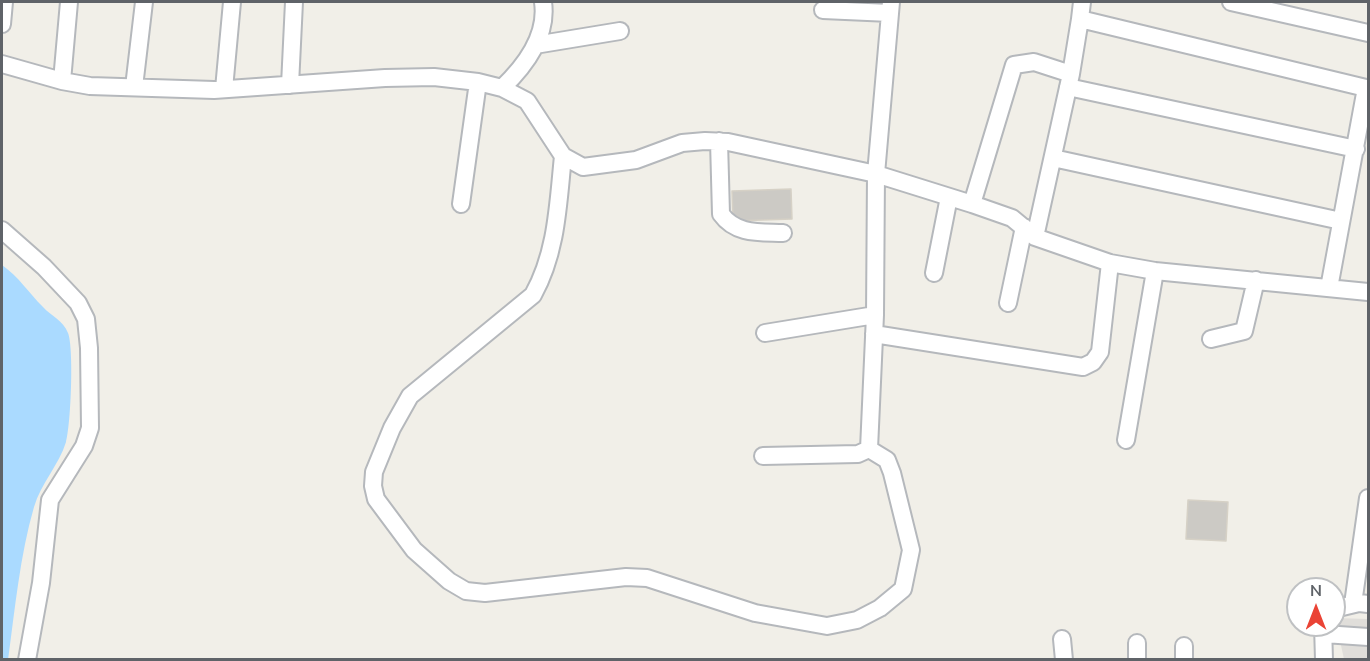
<!DOCTYPE html>
<style>
body{margin:0}
#map{position:relative;width:1370px;height:661px;overflow:hidden;background:#f1efe8;font-family:"Nunito Sans",sans-serif}
canvas{display:block}
.frame{position:absolute;inset:0;border:3px solid #5f6368;pointer-events:none}
.north{position:absolute;left:1286px;top:577px;width:60px;height:60px;box-sizing:border-box;background:#fff;border:2px solid #bfc1c3;border-radius:50%;rotate:0deg;font-size:16px;font-weight:700;line-height:24px;text-align:center;color:#5f6368}
.north::after{content:'';display:block;margin:auto;width:21px;height:27px;background:#ea4335;clip-path:polygon(50% 0,100% 100%,50% 72%,0 100%)}
</style>
<div id="map">
<canvas width="1370" height="661"></canvas>
<div class="frame"></div>
<div class="north">N</div>
</div>
<script>
const ctx = document.querySelector('canvas').getContext('2d');
ctx.lineJoin = 'round';
function paint(path, color) { ctx.fillStyle = color; ctx.fill(path, 'evenodd'); }
function trace(path, color, width, dash) { ctx.strokeStyle = color; ctx.lineWidth = width; ctx.lineCap = dash ? 'butt' : 'round'; ctx.setLineDash(dash || []); ctx.stroke(path); }
paint(new Path2D(`
 M1335,618L1368,619V659H1344Z`), '#e0deda');
paint(new Path2D(`
 M2,265C19,277 28,292 43,307C51,316 63,320 68,333C74,348 71,425 66,442C59,465 41,483 34,507C20,555 15,609 8,660L2,659Z`), '#aadaff');
const building = new Path2D(`
 M791,189L792,219L733,221L732,191Z
 M1188,500L1228,502L1226,541L1186,539Z`);
paint(building, '#cccac5');
trace(building, '#d6d1c6', 1.5);
const minor = new Path2D(`
 M1231,2L1368,33
 M823,10L890,13
 M1080,19L1082,2
 M2,24L4,2
 M535,45L620,31
 M2,64L62,81L90,86L214,90L385,78L434,77L478,82L502,88L527,101L563,156L583,167L636,160L682,143L705,141L728,142L876,174L972,204L1012,218L1035,237L1110,263L1155,271L1368,292
 M62,81L69,2
 M290,85L294,2
 M134,87L144,2
 M1068,87L1356,149
 M502,88C525,66 548,36 543,2
 M224,89L232,2
 M719,141L721,214C736,235 760,232 783,233
 M563,156C558,204 557,252 533,295L410,396L392,428L374,472L373,486L376,499L414,550L449,581L466,591L485,593L626,577L647,578L755,613L827,626L857,620L880,608L903,589L911,550L892,473L887,460L869,449
 M1053,158L1341,221
 M461,204L478,82
 M972,204L1014,65L1034,62L1071,74
 M2,230L44,267L78,303L86,319L89,348L90,428L84,446L50,500L41,583L27,660
 M1035,237L1071,74L1080,19L1366,88L1329,288
 M934,273L949,197
 M1008,303L1024,227
 M765,333L875,315
 M874,334L1083,367L1093,362L1100,352L1110,263
 M1211,339L1244,331L1256,280
 M1126,440L1155,271
 M763,456L858,454L869,449L875,315L876,174L891,2
 M1353,604L1368,498
 M1334,609L1359,603L1368,604
 M1323,625L1324,660
 M1324,634L1368,637
 M1062,639L1064,660
 M1137,643V660
 M1184,646V660`);
trace(minor, '#b5b8bc', 20);
trace(minor, '#fff', 16);
</script>
